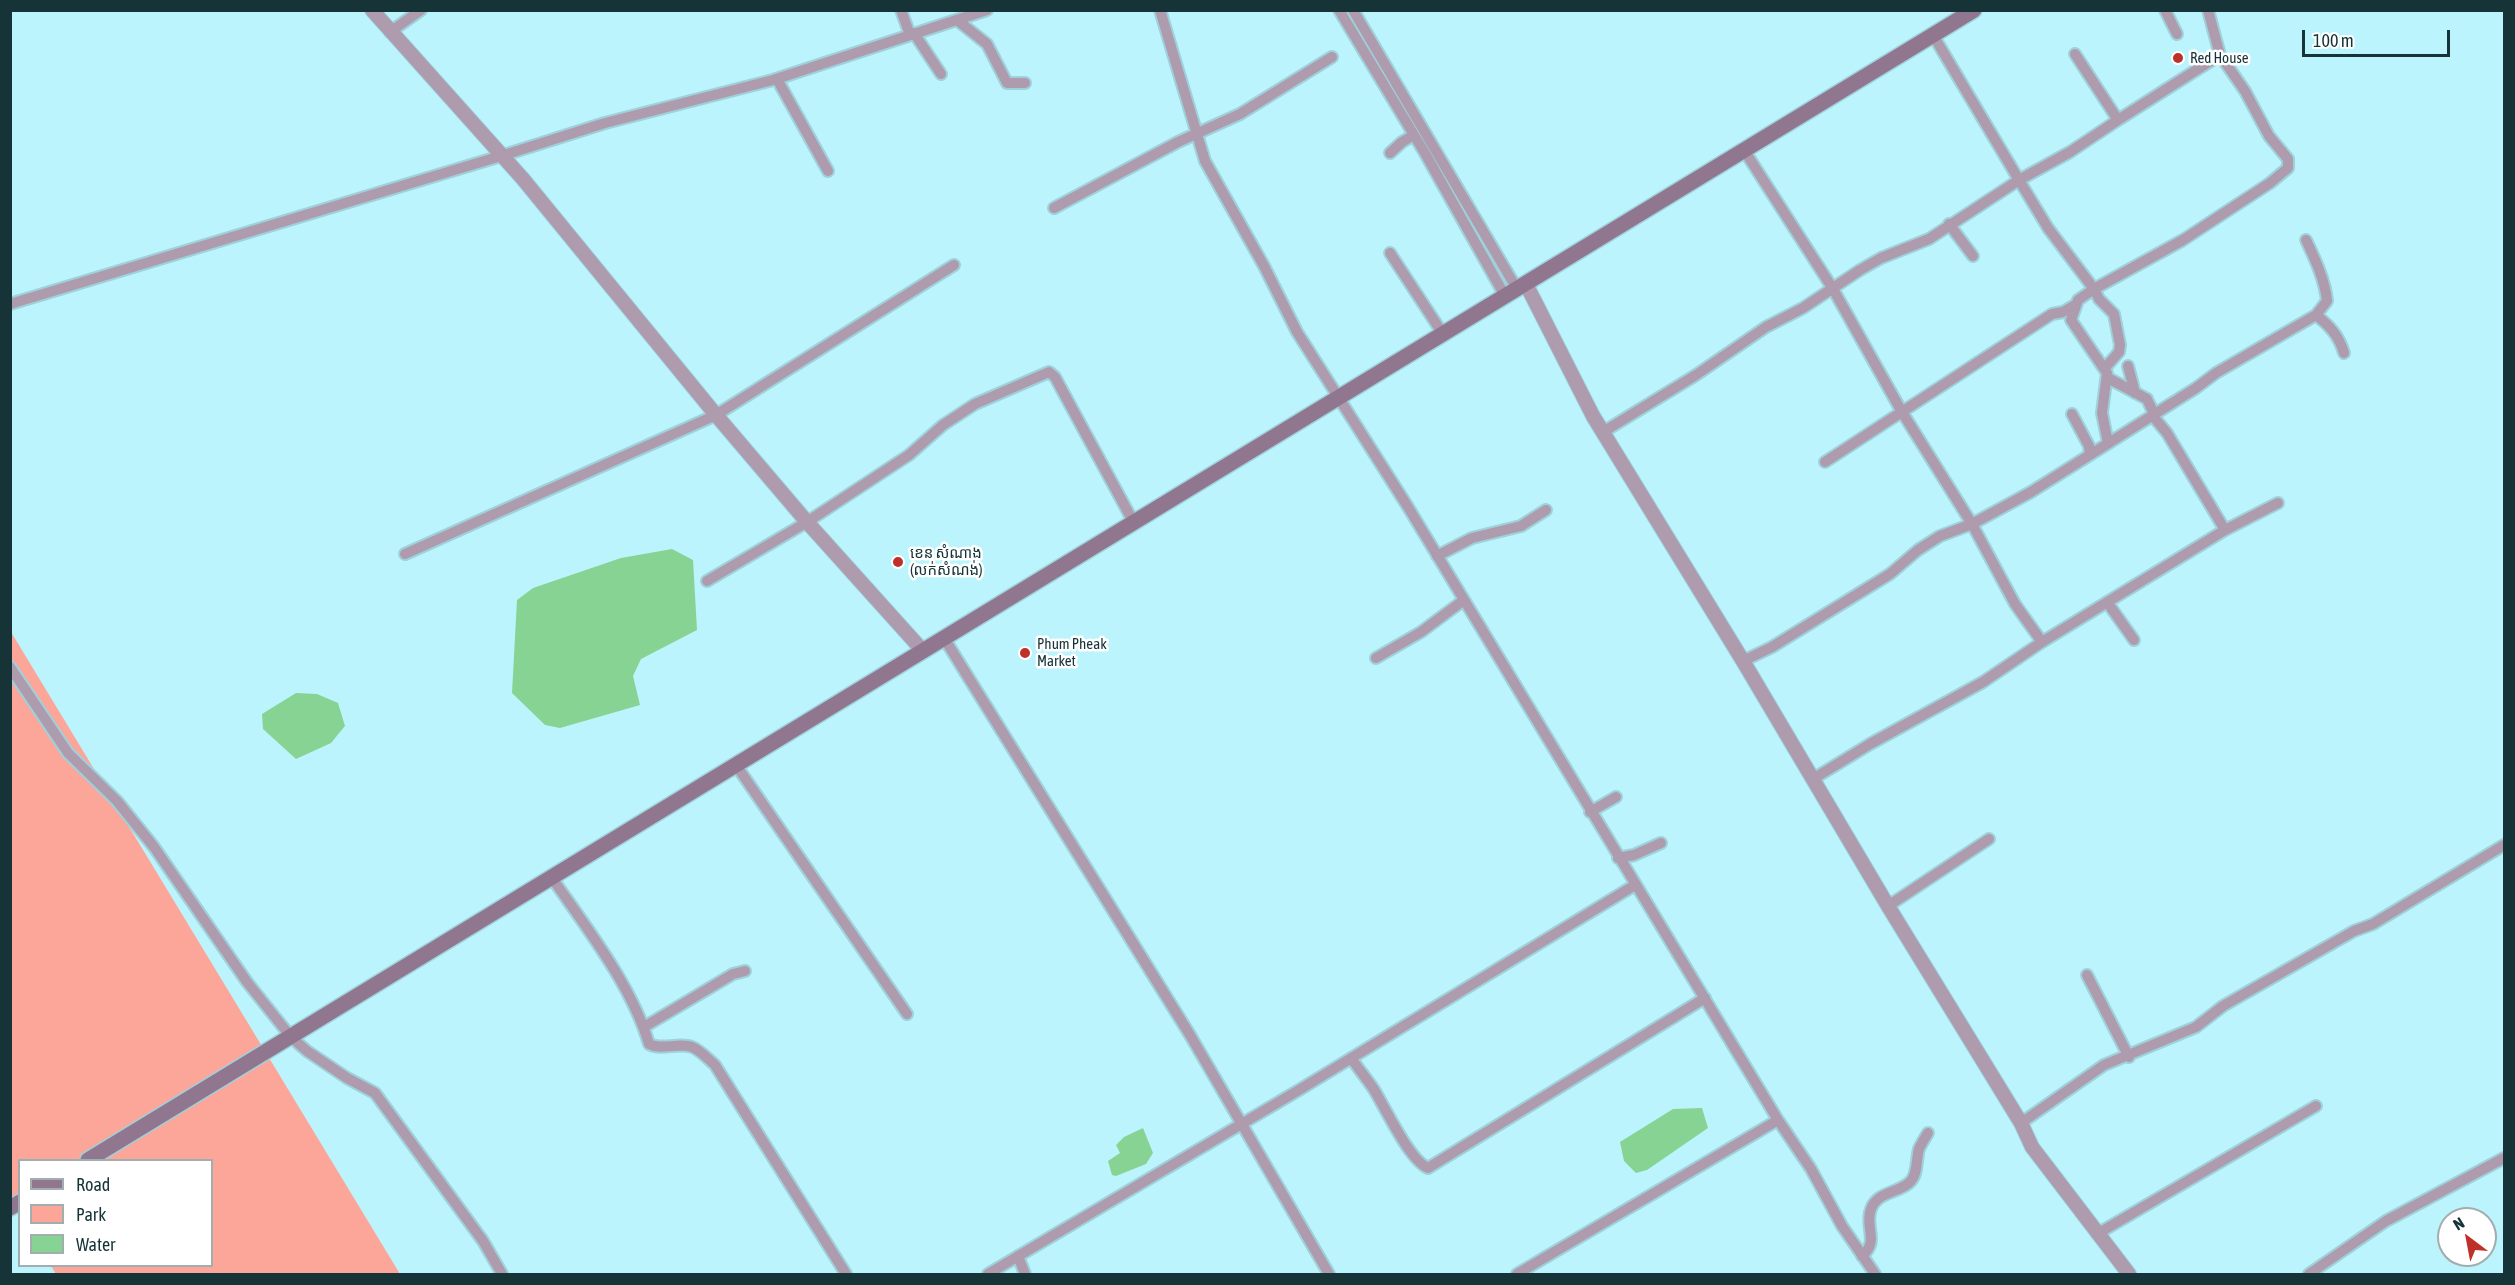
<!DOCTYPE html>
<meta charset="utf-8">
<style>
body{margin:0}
#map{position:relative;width:2515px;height:1285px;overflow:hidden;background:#bcf4fd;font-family:"Asap Condensed",sans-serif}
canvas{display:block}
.frame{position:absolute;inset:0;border:12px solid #163338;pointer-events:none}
.legend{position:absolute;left:18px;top:1159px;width:195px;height:108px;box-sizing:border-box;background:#fff;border:2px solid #a2adaf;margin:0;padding:8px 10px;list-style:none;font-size:18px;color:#163338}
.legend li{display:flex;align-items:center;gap:12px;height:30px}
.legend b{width:30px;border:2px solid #a2adaf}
.north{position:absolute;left:2437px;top:1207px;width:60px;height:60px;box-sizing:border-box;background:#fff;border:2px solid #a2adaf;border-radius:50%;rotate:328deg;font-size:16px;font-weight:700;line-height:24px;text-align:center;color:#163338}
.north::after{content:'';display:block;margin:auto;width:21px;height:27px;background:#be3028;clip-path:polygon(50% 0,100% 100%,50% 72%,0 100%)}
.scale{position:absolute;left:2302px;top:30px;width:148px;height:27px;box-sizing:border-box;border:3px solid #163338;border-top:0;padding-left:8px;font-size:18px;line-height:21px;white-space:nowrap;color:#163338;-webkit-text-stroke:4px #fff;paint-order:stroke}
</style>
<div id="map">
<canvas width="2515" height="1285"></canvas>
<div class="frame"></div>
<ul class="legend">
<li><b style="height:8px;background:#917690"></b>Road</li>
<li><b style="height:16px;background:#fca69a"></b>Park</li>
<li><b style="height:16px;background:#87d393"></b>Water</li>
</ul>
<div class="north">N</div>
<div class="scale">100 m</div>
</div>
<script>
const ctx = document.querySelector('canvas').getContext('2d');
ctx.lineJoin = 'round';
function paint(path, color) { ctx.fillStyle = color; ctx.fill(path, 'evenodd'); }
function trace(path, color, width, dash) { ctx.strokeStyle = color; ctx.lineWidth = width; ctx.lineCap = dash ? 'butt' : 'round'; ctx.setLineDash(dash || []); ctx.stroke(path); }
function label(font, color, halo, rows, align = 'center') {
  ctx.font = font + ' "Asap Condensed","Noto Sans Khmer",sans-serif'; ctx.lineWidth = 5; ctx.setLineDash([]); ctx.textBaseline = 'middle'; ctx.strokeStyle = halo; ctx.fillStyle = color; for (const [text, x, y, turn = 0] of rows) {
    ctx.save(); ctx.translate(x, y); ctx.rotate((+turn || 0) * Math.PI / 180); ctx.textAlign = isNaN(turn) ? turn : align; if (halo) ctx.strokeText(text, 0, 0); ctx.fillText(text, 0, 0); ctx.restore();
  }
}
paint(new Path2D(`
 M11,632L400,1274H56L51,1266H212V1160H20L19,1215L11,1200Z`), '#fca69a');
paint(new Path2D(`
 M672,549L693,560L697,630L641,659L633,676L640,705L560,728L545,725L512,693L517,600L533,588L621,558Z
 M296,693L317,694L338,703L345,726L331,743L296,759L263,729L262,714Z
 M1702,1108L1708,1128L1647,1170L1636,1173L1624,1161L1620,1142L1673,1109Z
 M1143,1128L1153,1153L1146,1164L1116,1176L1112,1175L1108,1161L1120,1153L1116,1145L1124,1137Z`), '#87d393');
const minor = new Path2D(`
 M901,10L910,35
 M1160,10L1205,161L1264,266L1297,332L1408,507L1778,1120L1811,1169L1842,1226L1875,1274
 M1339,10L1426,155L1505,296
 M1353,10L1517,289
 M2165,10L2177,34
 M957,20L987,44L1007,83H1025
 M390,32L421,10
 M914,33L941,74
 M1933,35L2019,180L2070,152L2118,120L2075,54
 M777,79L828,171
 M2118,120L2220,55
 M1744,150L1833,289L1902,412L1972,524L2015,604L2042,642
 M1390,153L1402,142L1414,135
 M1054,208L1178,142L1240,114L1332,57
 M1949,224L1973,256
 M1390,253L1443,334
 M10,304L501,156L605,123L773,80L987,10
 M2316,315C2330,326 2339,336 2344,353
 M2128,366L2135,393
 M2105,368L2119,352L2120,345L2114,314L2099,299L2094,289L2078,300L2071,320L2107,373L2102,413L2108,443
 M2108,378L2147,399L2154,414
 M2072,414L2089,446L2090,455
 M2152,415L2167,433L2225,530
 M1603,432L1696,375L1766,327L1803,308L1860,270L1881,258L1929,239L2019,180L2048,228L2094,289L2183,240L2270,183L2288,168V159L2269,136L2245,91L2220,55L2208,10
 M1825,462L2052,314L2063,312L2075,305
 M405,554L716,415L954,265
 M1437,556L1472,538L1521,526L1546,510
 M707,581L807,522L909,455L943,425L975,404L1049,372L1055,377L1134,523
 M2107,602L2134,640
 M944,638L1190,1035L1329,1274
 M1376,658L1421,632L1464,600
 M1743,661L1772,647L1890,574L1918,550L1940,536L1972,524L2031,492L2196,388L2216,373L2316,315L2327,301C2325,280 2315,259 2306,240
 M10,667L68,753L117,801L154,847L247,982L291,1037L307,1051L347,1078L375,1093L483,1241L502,1274
 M736,765L907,1014
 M1813,779L1870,744L1983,682L2042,642L2225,530L2278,503
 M1590,812L1616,797
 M1618,858L1634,855L1661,843
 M552,878C586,927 632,986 649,1044C662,1051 678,1042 692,1047C700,1050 708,1059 715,1065L846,1274
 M1888,906L1989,839
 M2087,975L2129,1057
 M644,1027L733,974L745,971
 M1351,1058C1358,1068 1366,1078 1373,1088C1385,1107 1409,1160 1428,1168L1705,998
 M2021,1123L2104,1065L2196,1027L2223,1006L2354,931L2373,924L2504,845
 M2097,1234L2316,1106
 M1018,1256L1025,1274
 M1862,1256C1880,1241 1864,1227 1871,1209C1877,1191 1901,1193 1911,1181C1918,1173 1916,1159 1919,1149C1921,1144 1925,1138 1928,1133
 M988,1274L1299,1090L1635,885
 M1517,1274L1778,1120
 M2309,1274L2386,1221L2504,1158`);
const tertiary = new Path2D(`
 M372,10L523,179L716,415L807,522L923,651
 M1526,284L1593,416L1743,661L1888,906L2021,1123L2032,1147L2129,1274`);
const secondary = new Path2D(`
 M88,1160L1974,10
 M10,1208L20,1202`);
trace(minor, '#9ed1da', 14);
trace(tertiary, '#9ed1da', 16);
trace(secondary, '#9ed1da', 18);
trace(minor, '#ae9bad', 10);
trace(tertiary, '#ae9bad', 14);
trace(secondary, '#917690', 15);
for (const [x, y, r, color] of [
 [2178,58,6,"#be3028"],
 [898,562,6,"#be3028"],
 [1025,653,6,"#be3028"]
]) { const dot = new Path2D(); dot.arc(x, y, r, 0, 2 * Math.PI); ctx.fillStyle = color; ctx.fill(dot); trace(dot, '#fff', 2); }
label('15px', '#163338', '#fff', [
 ["Red House",2190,58],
 ["ខេន សំណាង",910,553],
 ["(លក់សំណង់)",910,570],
 ["Phum Pheak",1037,644],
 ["Market",1037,661]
], 'left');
</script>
